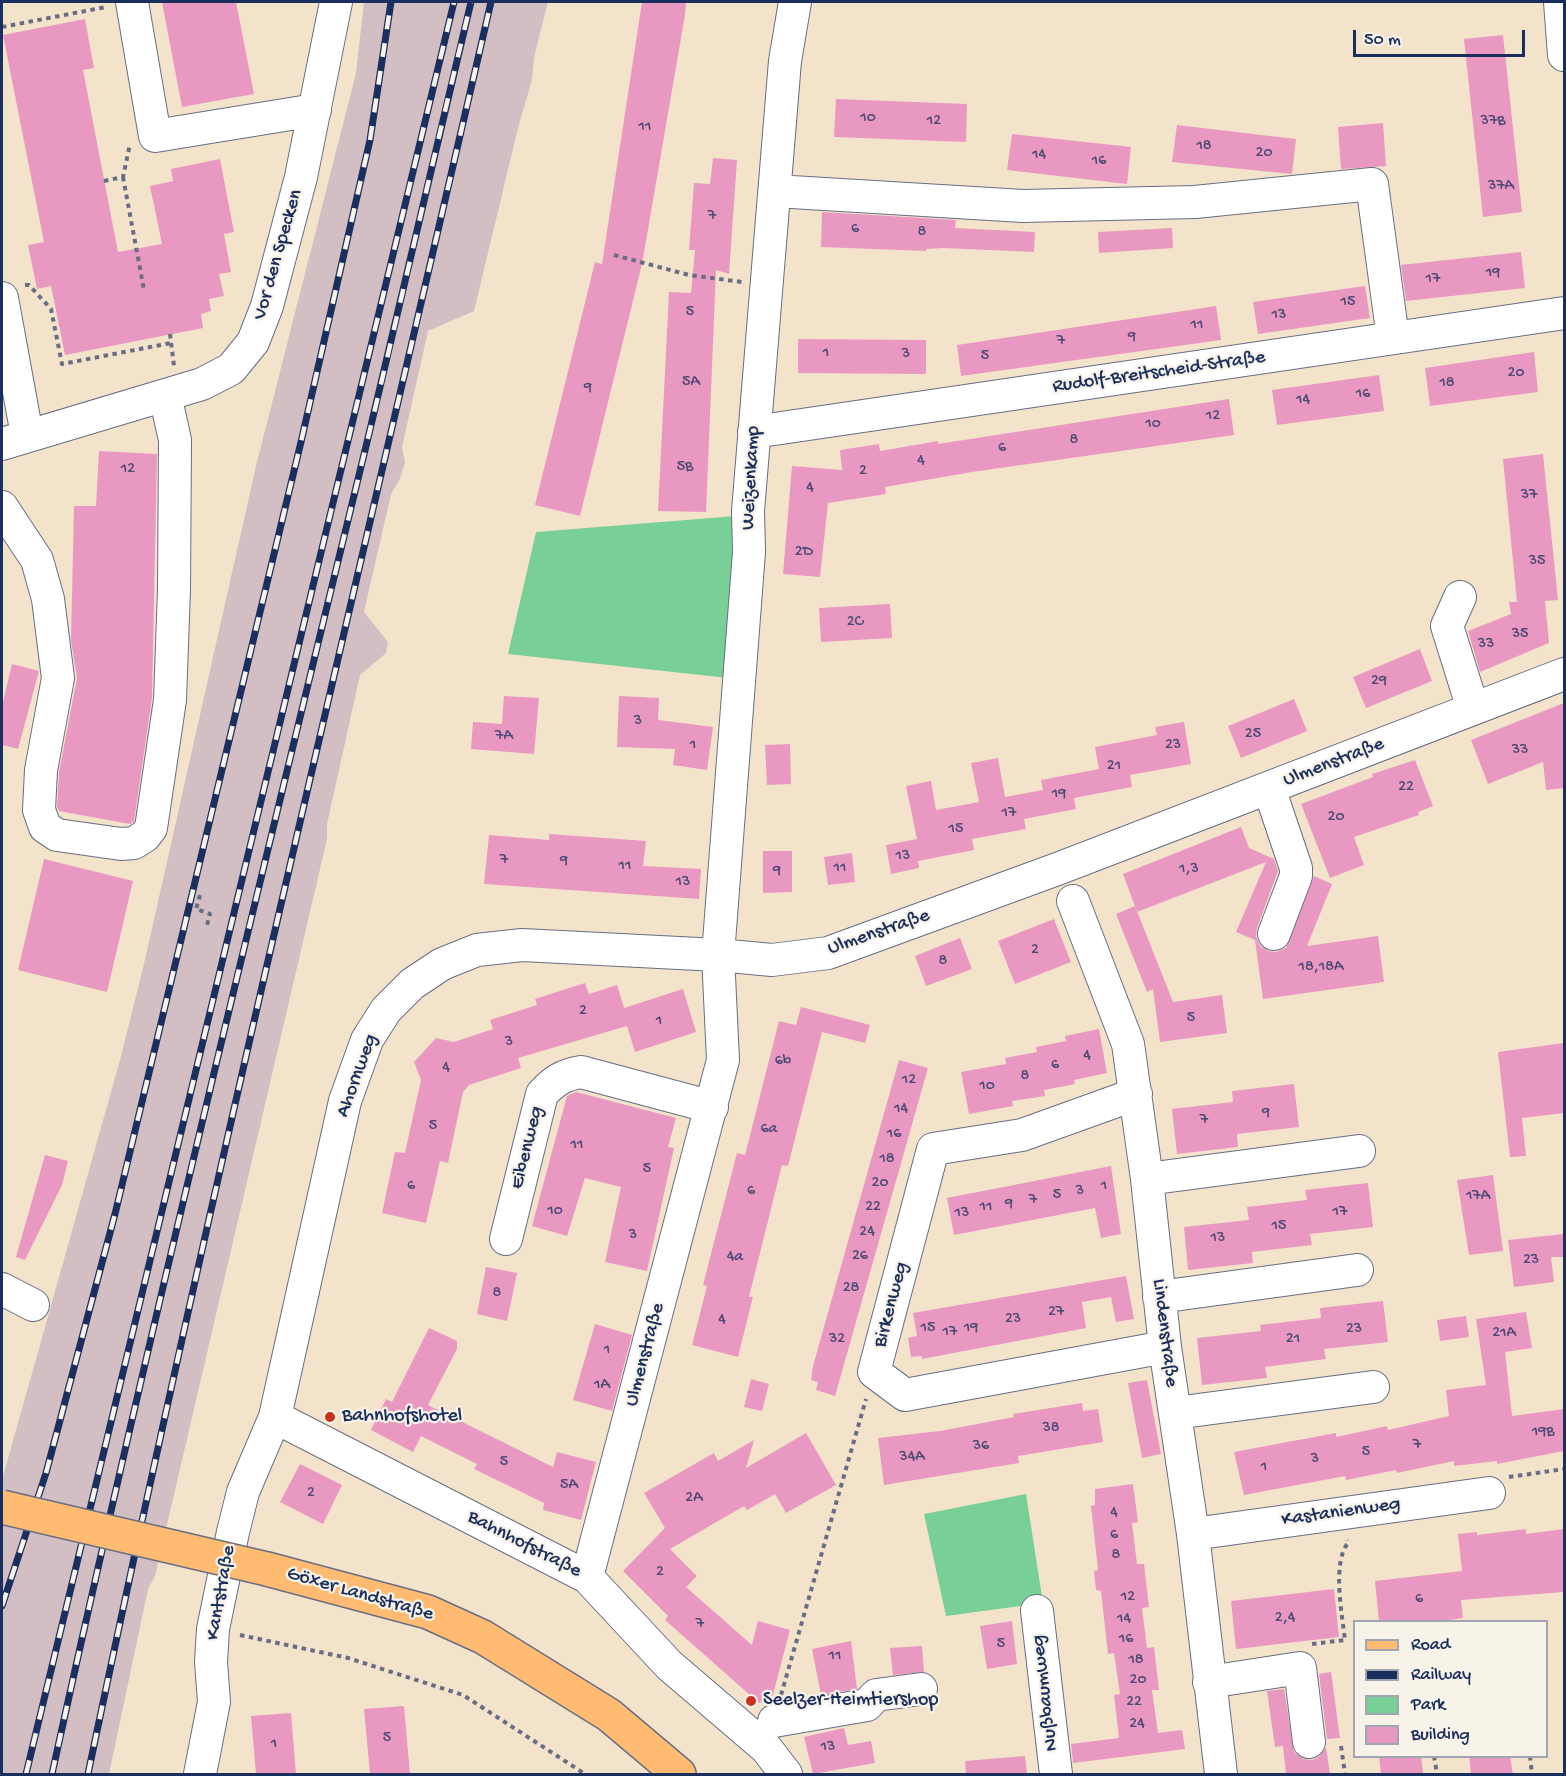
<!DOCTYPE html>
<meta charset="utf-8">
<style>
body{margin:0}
#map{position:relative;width:1566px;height:1776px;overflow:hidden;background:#f4e3cb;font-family:"Gochi Hand",sans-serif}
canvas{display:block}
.frame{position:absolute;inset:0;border:3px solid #1b2f5e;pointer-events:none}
.legend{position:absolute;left:1353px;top:1620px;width:195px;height:138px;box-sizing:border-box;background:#f7f3e8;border:2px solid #9fa5b1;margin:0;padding:8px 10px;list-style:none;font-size:18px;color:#1b2f5e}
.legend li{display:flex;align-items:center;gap:12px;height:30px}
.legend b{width:30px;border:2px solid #9fa5b1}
.scale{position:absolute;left:1353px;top:30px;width:172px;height:27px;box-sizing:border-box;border:3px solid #1b2f5e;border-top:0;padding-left:8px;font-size:18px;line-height:21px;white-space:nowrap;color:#1b2f5e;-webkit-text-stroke:4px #f7f3e8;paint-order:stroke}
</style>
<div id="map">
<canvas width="1566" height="1776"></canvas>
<div class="frame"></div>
<ul class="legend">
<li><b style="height:8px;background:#ffbb71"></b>Road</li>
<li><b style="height:8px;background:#1b2f5e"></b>Railway</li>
<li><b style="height:16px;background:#79d096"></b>Park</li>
<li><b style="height:16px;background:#e999c1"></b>Building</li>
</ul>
<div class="scale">50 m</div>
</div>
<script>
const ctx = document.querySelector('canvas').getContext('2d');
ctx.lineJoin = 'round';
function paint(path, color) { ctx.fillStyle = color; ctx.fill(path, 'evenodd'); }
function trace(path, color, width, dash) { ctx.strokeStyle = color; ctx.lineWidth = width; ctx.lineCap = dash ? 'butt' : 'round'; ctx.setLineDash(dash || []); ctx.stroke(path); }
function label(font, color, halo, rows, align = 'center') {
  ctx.font = font + ' "Gochi Hand",sans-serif'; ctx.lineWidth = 4.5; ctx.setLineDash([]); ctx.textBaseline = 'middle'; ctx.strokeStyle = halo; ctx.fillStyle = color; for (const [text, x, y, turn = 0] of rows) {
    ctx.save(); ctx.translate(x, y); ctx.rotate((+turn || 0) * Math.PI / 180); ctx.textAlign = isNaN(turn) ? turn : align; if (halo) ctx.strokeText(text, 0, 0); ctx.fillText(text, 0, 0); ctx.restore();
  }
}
paint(new Path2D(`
 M364,2H548L534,58L532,80L519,124L474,311L428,331L402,447L405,463L400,479L391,494L364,612L388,642L386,653L360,675L327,824V839L155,1576L148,1589L109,1774H2V1480L120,1060L144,964L256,466L356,73Z`), '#d2bec3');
paint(new Path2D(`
 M748,515L728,678L508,654L536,532Z
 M1026,1494L1043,1603L946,1616L924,1514Z`), '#79d096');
paint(new Path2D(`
 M162,2H236L254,94L182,107Z
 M642,2H686L685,15L642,264L580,516L535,505L595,262L602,264Z
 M85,19L94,68L83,70L118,252L162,244L150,186L173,181L171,169L220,159L234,232L224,234L231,272L219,274L224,296L209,299L211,311L201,314L203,328L65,355L51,286L37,289L28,245L44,242L3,35Z
 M1503,35L1522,212L1483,217L1464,39Z
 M836,99L967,104L966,142L834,137Z
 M1383,123L1386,166L1341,169L1338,127Z
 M1177,125L1296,139L1292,174L1172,162Z
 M1012,134L1131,147L1127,184L1007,170Z
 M713,158L737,160L729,274L716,270L706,512L658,511L669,292L691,293L695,250H689L694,183L710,184Z
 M822,212L956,220L955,228L1035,232L1034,252L943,248L926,249V251L821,247Z
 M1172,228L1173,248L1099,253L1098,232Z
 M1521,252L1525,288L1406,301L1401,265Z
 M1365,286L1370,318L1258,334L1253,302Z
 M1216,306L1221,340L961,376L957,345Z
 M798,339L926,340V374L798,373Z
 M1534,352L1538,392L1430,406L1425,368Z
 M1379,375L1384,411L1277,425L1272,390Z
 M1229,399L1234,435L972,472L885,487L886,494L828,503L820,577L783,574L792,466L842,470L840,450L879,444L880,451L938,441V444Z
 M99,451L157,454L152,698L134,821L130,824L59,811L57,807L59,772L77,678L71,640L74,506H96Z
 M1543,454L1558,600L1545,601L1549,643L1480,672L1468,631L1511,614L1509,602H1517L1503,459Z
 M890,604L892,638L821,642L819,608Z
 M1420,649L1432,681L1366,708L1353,677Z
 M12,664L39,671L18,749L2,745V706Z
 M504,696L539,698L534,754L471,749L473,722L502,724Z
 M619,696L659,698L658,720L713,727L707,770L673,765L675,749L617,747Z
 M1294,699L1307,731L1241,758L1228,726Z
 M1564,703V788L1546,790L1543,762L1488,784L1471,740Z
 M1184,722L1191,764L1130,775L1132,787L1074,798L1076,809L1024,819L1026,829L972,839L974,850L918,861L919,868L891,874L886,845L917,839L906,786L931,781L936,810L979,802L971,763L998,758L1005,797L1043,790L1041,780L1099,769L1095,747L1157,735L1155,727Z
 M790,744L791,784L767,785L765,745Z
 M1415,760L1433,806L1418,812L1419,815L1354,837L1364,865L1330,878L1301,804L1373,777L1372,774Z
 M1241,827L1249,848L1274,859L1278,871L1257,928L1256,937L1260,946L1268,951L1276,952L1286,948L1314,876L1332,884L1307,946L1378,936L1384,982L1263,999L1255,940L1236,932L1266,862L1137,912L1123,874Z
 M549,834L646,841L643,866L701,869L699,899L484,884L489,835L549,840Z
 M763,851H792V892L763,893Z
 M852,853L855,882L828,885L824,857Z
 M44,859L133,881L107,992L18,970Z
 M1135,906L1173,1002L1222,995L1227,1033L1160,1042L1153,989L1147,992L1116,914Z
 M1054,919L1071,962L1015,984L998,941Z
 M960,938L972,969L926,986L915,956Z
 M585,983L589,994L617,985L624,1008L683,989L696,1032L635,1052L627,1026L518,1058L521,1068L469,1085L463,1092L448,1163L440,1161L426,1223L382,1213L395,1152L405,1153L421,1080L414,1062L436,1038L454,1042L493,1029L490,1020L537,1005L535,999Z
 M801,1007L870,1025L865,1043L822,1032L788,1166L782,1165L749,1297H753L738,1357L692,1345L707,1286L703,1285L737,1153L745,1155L779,1021L796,1025Z
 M1099,1029L1107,1073L1074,1080L1075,1084L1044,1090L1045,1096L1012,1101L1013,1106L969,1114L961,1072L1006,1064L1005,1058L1037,1052L1036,1047L1066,1041L1065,1036Z
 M1564,1043V1113L1522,1118L1526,1156L1510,1157L1498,1052Z
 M899,1060L928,1068L835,1396L816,1390L818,1382L811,1380L813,1366Z
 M1294,1084L1299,1127L1237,1134L1238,1147L1177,1154L1172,1109L1233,1102L1232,1091Z
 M576,1092L676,1118L668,1147L674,1148L647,1271L605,1262L621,1187L585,1178L567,1236L532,1226L567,1096Z
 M45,1155L68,1161L62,1185L25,1260L16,1257Z
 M1111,1166L1121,1234L1101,1238L1095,1208L954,1235L947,1198Z
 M1493,1175L1503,1251L1469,1255L1457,1180Z
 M1368,1183L1373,1227L1310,1234L1312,1245L1252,1252L1253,1263L1188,1270L1184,1227L1249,1220L1247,1207L1307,1200L1305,1190Z
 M1564,1234V1257H1551L1554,1282L1514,1287L1508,1240Z
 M486,1267L517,1273L507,1321L477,1314Z
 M1126,1276L1134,1319L1116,1322L1111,1297L1082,1302L1086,1328L922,1359V1356L911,1357L908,1338L917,1336L913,1313Z
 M1383,1301L1388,1342L1324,1349L1326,1359L1265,1367L1267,1378L1202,1385L1197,1338L1261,1331L1260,1325L1321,1318L1320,1308Z
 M1526,1312L1532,1348L1505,1352L1512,1416L1564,1409V1451L1497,1464V1461L1454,1466V1461L1397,1473L1396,1470L1346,1480L1345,1476L1244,1495L1234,1452L1336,1433V1437L1387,1426L1388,1430L1449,1416L1446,1390L1486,1385L1476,1319Z
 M1466,1316L1469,1337L1440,1341L1437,1320Z
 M595,1324L632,1335L612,1411L573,1400Z
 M429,1328L457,1341V1349L428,1405L553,1467L557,1452L596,1462L581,1520L543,1510L544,1503L474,1469L477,1464L421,1436L413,1452L371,1430L386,1399L392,1402Z
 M751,1379L769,1384L762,1411L744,1407Z
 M1147,1380L1161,1454L1142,1458L1128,1383Z
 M1082,1403L1083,1411L1098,1409L1103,1442L1018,1456L1019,1463L884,1485L878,1438L940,1431L1014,1417L1013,1414Z
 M806,1433L836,1485L786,1513L775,1494L747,1510L744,1506L670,1549L697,1576L686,1587L752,1645L758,1621L790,1630L772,1698L759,1703L665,1620L668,1616L623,1571L665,1528L644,1493L714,1453L718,1461L754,1440L746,1468Z
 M300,1464L342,1485L323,1524L280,1502Z
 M1133,1484L1138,1522L1132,1523L1137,1564H1144L1149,1607L1142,1608L1147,1648L1154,1647L1159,1690H1152L1158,1733L1182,1730L1185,1749L1073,1763L1071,1744L1119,1738L1114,1695L1120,1694L1114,1653L1108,1654L1101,1591L1096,1590L1094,1571L1098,1570L1091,1506L1095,1505V1489Z
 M1526,1529V1534L1564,1529V1592L1461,1600L1463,1618L1435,1622H1379L1375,1581L1462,1571L1458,1534L1477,1532V1535Z
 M1334,1589L1339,1637L1236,1649L1231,1601Z
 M1012,1621L1017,1664L987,1669L980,1626Z
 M851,1641L857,1689L821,1695L812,1649Z
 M922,1646L924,1672L893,1675L890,1648Z
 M1331,1672L1340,1738L1327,1739L1319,1674Z
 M1284,1689L1294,1752L1303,1759L1312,1760L1320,1756L1326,1747L1330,1774H1286L1283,1746L1275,1747L1267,1691Z
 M404,1706L410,1774H370L364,1709Z
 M291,1713L296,1774H256L251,1716Z
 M844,1728L848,1745L871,1741L875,1763L813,1774L804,1737Z
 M1025,1756L1027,1774H966L965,1761Z
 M1379,1756H1421L1423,1773L1381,1774Z
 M1469,1756H1510L1513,1774H1471Z`), '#e999c1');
const minor = new Path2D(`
 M132,2L155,136L315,110
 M1560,2L1564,55
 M775,191L1023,206L1195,202L1372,184L1393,338
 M2,298L27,435
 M754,432L1564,313
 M2,444L202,384L231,369L253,342L267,306L301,177L336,2
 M2,507L37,560L48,599L58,678L41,770L39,810L45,827L57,835L121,844L134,843L145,836L151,828L170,700L174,589L175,440L165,395
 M1460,597L1447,626L1473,709
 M1269,788L1296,868V876L1274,934
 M1073,901L1128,1044L1147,1179L1165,1347L1193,1534L1221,1774
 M1136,1094L1022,1135L933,1149L874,1372L905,1395L1165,1347
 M1147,1179L1359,1151
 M506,1239L542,1094C554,1081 563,1075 581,1072L712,1107
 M2,1289L33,1305
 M1159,1297L1357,1270
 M1175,1413L1373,1387
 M275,1417L587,1577L669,1665L766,1748L786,1774
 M1193,1534L1489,1493
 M587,1577L723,1060L718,955L749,552L748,511L785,61L795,2
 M1037,1611L1056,1774
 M1209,1682L1300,1668L1309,1742
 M774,1721L867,1705L876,1695L921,1689
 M200,1774L214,1702L211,1662L213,1629L233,1532L243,1492L275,1417L345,1101L367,1040L386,1010L412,984L442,964L477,950L522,945L718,955L772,960L828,953L1060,868L1564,674`);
const major = new Path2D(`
 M267,1569L428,1612L483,1637L609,1715L679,1774`);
trace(minor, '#676e84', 34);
trace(major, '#676e84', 36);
trace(new Path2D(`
 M2,27L106,7
 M123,177L144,290
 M104,181L123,177L130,144
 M614,255L689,275L742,282
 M25,285H29L51,309L62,364L171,343
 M170,334L174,366
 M200,895L196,909L210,914L207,925
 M1509,1477L1564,1469
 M240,1635L348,1658L463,1695L585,1774
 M1312,1644L1345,1640C1342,1615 1332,1562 1348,1543L1347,1540
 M781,1695L866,1399
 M1341,1746L1345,1774
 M1434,1756L1437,1774
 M1530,1756L1532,1774`), '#676e84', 4, [4.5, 4.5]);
trace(minor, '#fff', 32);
trace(major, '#ffbb71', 33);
const rail = new Path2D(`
 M2,1606L46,1473L115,1214L301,442L370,140L391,2
 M26,1774L454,2
 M52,1774C150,1327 260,883 368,438C403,293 436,147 471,2
 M88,1774C212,1181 355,592 491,2`);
trace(rail, '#1b2f5e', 7);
trace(rail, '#f7f3e8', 4.5, [14]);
const majorBridge = new Path2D(`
 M2,1507L267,1569`);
trace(majorBridge, '#676e84', 36, []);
trace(majorBridge, '#ffbb71', 33);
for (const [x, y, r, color] of [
 [330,1417,6,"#c8321e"],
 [751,1701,6,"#c8321e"]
]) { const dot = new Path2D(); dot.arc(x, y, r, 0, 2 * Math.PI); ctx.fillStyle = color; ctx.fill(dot); trace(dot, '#f7f3e8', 2); }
label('16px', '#4e4a77', null, [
 ["10",868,119],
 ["12",934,122],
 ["37B",1493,122],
 ["11",645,128],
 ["18",1204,147],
 ["20",1264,154],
 ["14",1039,156],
 ["16",1099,162],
 ["37A",1501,187],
 ["7",712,217],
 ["6",855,230],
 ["8",922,233],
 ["19",1493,274],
 ["17",1433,280],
 ["15",1348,303],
 ["5",690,313],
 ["13",1279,316],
 ["11",1197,326],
 ["9",1132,338],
 ["7",1061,342],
 ["1",826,354],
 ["3",906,355],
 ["5",985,357],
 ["20",1516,374],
 ["5A",691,383],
 ["18",1447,384],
 ["9",588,389],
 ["16",1363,395],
 ["14",1303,401],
 ["12",1213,417],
 ["10",1153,425],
 ["8",1074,441],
 ["6",1002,449],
 ["4",921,462],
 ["5B",685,468],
 ["12",128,470],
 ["2",863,472],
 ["4",810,489],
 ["37",1529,496],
 ["2D",804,553],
 ["35",1537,562],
 ["2C",855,623],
 ["35",1520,635],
 ["33",1486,645],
 ["29",1379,682],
 ["3",638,722],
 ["25",1253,735],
 ["7A",504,737],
 ["1",693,746],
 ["23",1173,746],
 ["33",1520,751],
 ["21",1114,767],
 ["22",1406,788],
 ["19",1059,795],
 ["17",1009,814],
 ["20",1336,818],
 ["15",956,830],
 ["13",903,857],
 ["7",504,861],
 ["9",564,862],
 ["11",625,867],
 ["11",840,869],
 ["1,3",1189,870],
 ["9",777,872],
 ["13",683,883],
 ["2",1035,951],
 ["8",943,962],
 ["18,18A",1321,968],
 ["2",583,1012],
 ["5",1191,1019],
 ["1",659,1022],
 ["3",509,1043],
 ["4",1087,1057],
 ["6b",783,1062],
 ["6",1055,1066],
 ["4",446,1069],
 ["8",1025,1077],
 ["12",909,1081],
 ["10",987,1087],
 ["14",901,1110],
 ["9",1266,1114],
 ["7",1204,1121],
 ["5",433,1127],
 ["6a",769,1130],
 ["16",894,1135],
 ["11",577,1146],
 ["18",887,1160],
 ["5",647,1170],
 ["20",880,1184],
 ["6",411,1187],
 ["1",1104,1187],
 ["6",751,1192],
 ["3",1080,1192],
 ["5",1057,1196],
 ["17A",1478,1197],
 ["7",1033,1201],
 ["9",1009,1205],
 ["22",873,1208],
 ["11",986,1208],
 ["10",555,1212],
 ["17",1340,1213],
 ["13",962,1214],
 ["15",1279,1227],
 ["24",867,1233],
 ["3",633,1236],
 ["13",1218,1239],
 ["26",860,1257],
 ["4a",735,1258],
 ["23",1531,1261],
 ["28",851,1289],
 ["8",497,1294],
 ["27",1056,1313],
 ["23",1013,1320],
 ["4",722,1321],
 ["15",928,1329],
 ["19",971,1329],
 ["23",1354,1330],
 ["17",950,1333],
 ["21A",1504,1334],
 ["32",837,1340],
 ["21",1293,1340],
 ["1",607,1351],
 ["1A",602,1386],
 ["38",1051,1429],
 ["19B",1543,1433],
 ["7",1417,1446],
 ["36",981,1447],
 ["5",1366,1453],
 ["34A",912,1458],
 ["3",1315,1460],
 ["5",504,1463],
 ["1",1264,1468],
 ["5A",569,1486],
 ["2",311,1494],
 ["2A",694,1499],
 ["4",1114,1514],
 ["6",1114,1536],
 ["8",1116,1556],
 ["2",660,1573],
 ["12",1128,1598],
 ["6",1419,1600],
 ["2,4",1285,1619],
 ["14",1124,1620],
 ["7",700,1625],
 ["16",1126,1640],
 ["5",1001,1645],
 ["11",835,1657],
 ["18",1136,1661],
 ["20",1138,1681],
 ["22",1134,1703],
 ["24",1137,1725],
 ["5",387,1739],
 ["1",274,1745],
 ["13",828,1748]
]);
label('20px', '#1b2f5e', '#f7f3e8', [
 ["Vor den Specken",279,255,-74],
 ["Rudolf-Breitscheid-Straße",1159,373,-8],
 ["Weizenkamp",752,478,-87],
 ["Ulmenstraße",1334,763,-21],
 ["Ulmenstraße",879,933,-19],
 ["Ahornweg",358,1076,-70],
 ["Eibenweg",528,1148,-76],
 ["Birkenweg",892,1305,-75],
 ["Lindenstraße",1164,1333,83],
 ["Ulmenstraße",646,1355,-75],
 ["Kastanienweg",1341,1513,-8],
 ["Bahnhofstraße",524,1545,27],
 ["Kantstraße",222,1593,-80],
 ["Göxer Landstraße",360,1595,16],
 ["Nußbaumweg",1046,1693,-97]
]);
label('20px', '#1b2f5e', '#f7f3e8', [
 ["Bahnhofshotel",342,1417],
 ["Seelzer-Heimtiershop",763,1701]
], 'left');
</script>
